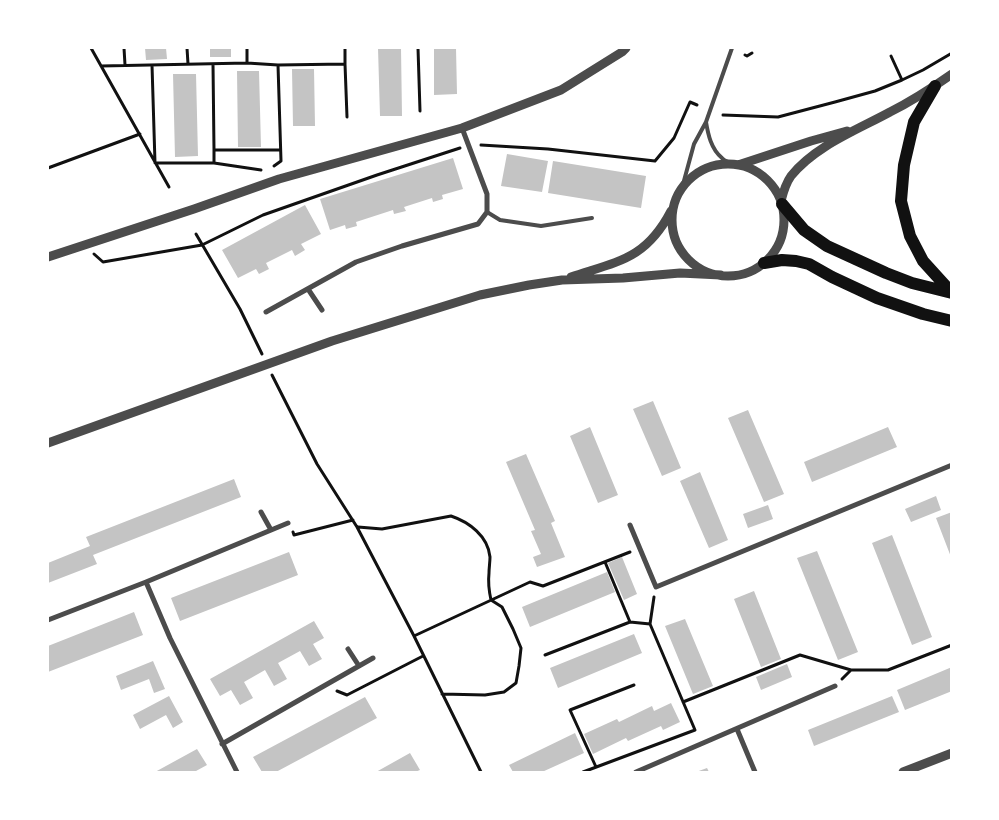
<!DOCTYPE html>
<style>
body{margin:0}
#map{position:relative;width:999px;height:820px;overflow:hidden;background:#fff;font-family:Rubik,sans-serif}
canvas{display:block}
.frame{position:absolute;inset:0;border:49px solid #fff;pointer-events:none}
</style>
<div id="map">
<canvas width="999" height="820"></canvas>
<div class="frame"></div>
</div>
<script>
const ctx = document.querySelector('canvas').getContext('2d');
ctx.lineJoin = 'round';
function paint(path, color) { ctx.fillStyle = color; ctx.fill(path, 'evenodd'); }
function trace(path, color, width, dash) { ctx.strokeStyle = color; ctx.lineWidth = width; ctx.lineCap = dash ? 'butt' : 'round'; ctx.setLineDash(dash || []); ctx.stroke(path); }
paint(new Path2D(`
 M145,48H166L167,59L146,60Z
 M210,48H231V57H210Z
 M378,48H401L402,116H380Z
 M434,48H456L457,94L434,95Z
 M292,69H314L315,126H293Z
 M237,71H259L261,147H238Z
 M173,74H196L198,156L175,157Z
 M507,154L548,161L542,192L501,186Z
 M453,158L463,189L442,195L443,199L433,202L432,198L404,207L406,211L394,214L393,210L356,222L357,226L346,229L345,225L330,230L320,199Z
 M553,161L646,176L641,208L548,193Z
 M305,205L321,234L301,244L305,250L295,256L292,250L266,263L269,269L259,274L256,269L238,278L222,250Z
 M653,401L681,468L662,476L633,409Z
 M748,410L784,494L764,502L728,418Z
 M590,427L618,495L598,503L570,436Z
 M888,427L897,447L812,482L804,462Z
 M526,454L555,521L551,523L565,557L537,567L533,557L541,554L531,531L535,530L506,462Z
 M700,472L728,540L709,548L680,481Z
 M234,479L241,497L93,555L97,564L48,583V563L90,546L86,537Z
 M936,496L941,510L911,522L905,509Z
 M768,505L773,519L748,528L743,514Z
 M952,512V557H951L936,518Z
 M892,535L932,637L912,645L872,543Z
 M817,551L858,652L838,660L797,558Z
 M289,552L298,575L180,621L171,598Z
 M622,557L637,594L624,600L608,563Z
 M607,572L615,592L530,627L522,607Z
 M754,591L781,659L761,667L734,599Z
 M134,612L143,635L48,672V646Z
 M685,619L713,686L693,694L665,626Z
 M314,621L324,638L313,644L322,659L309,666L300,651L278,663L287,679L274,686L265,670L244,682L253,698L240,705L231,690L220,696L210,679Z
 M634,634L642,653L558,688L550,668Z
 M153,661L165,689L154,693L149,679L121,690L116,676Z
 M787,664L792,677L761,690L756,677Z
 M952,667V691L905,710L897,690Z
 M169,696L183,722L173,728L166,715L140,729L133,715Z
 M892,696L899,712L814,746L808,730Z
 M365,697L377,718L276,772H262L253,757Z
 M671,703L680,722L663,730L661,726L628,741L626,738L593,754L584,734L617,719L619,722L652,706L654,711Z
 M575,733L584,753L542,772H513L509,765Z
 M197,749L207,765L196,771L197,772H155Z
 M410,753L420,770L415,772H376Z
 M707,768L709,772H696Z`), '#c4c4c4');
trace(new Path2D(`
 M91,48L169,187
 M124,48L125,65
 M187,48L188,64
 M418,48L420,111
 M745,55L747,56L752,53
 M891,56L902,80
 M247,63L278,65
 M213,64L214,150
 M345,64L347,117
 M152,65L155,163H214L261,170
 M101,66L247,63V48
 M723,115L778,117L835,102L875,91L902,80L923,70L952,53
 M481,145L548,149L655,161L674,138L690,102L697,105
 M214,163V150H280
 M274,166L281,161L278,65L345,64V48
 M48,168L140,134
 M196,234L240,309L262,354
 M94,254L103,262L202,245L263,215L377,175L460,148
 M272,375L317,464L357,527L414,636L481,772
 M358,527L382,529L451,516C469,522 488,536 490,557C490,562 489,568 489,573C488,582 489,591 491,600L502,607L513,629L521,648L519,666L516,683L504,692L485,695L442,694
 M293,532L294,535L353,520
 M605,562L630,622L650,624
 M414,636L530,582L543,586L630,552
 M545,655L630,622
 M842,679L851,670
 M337,691L347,695L423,656
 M683,702L800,655L851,670H888L952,645
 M596,767L570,710L634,685
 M583,772L695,730L650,624L654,597`), '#111', 3);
trace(new Path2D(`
 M706,122C708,134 711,149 722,158C724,161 729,162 732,164
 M682,188L694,144L706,122L732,48
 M487,212L500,220L541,226L592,218`), '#4c4c4c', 4);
trace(new Path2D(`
 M308,289L322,310
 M266,312L356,262L402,246L478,224L487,212V194L462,128
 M261,512L271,530
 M630,525L656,587L952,465
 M146,582L288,523
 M48,620L146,582L170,638L237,772
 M348,649L359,666
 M737,729L755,772
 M222,744L373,658
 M636,772L835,686`), '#4c4c4c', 5);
trace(new Path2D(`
 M672 220a56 56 0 1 1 112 0a56 56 0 1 1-112 0Z
 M738,165L811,141L847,131
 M781,201C783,193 786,183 791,176C815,146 857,130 890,112C912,101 932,88 952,74
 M48,257L194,209L279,179L462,128L561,90L622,52L626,48
 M571,277C619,261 646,259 671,211
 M48,443L332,341L480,295L529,285L562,280L623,278L680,273L721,275
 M903,772L952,753`), '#4c4c4c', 9);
trace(new Path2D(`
 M935,86L914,122L904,165L901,201L910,236L923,261L952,293
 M782,204L804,230L827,246L886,273L912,283L952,293
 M764,263L782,260L796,261L809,264L832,277L877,298L923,314L952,321`), '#111', 12);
</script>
